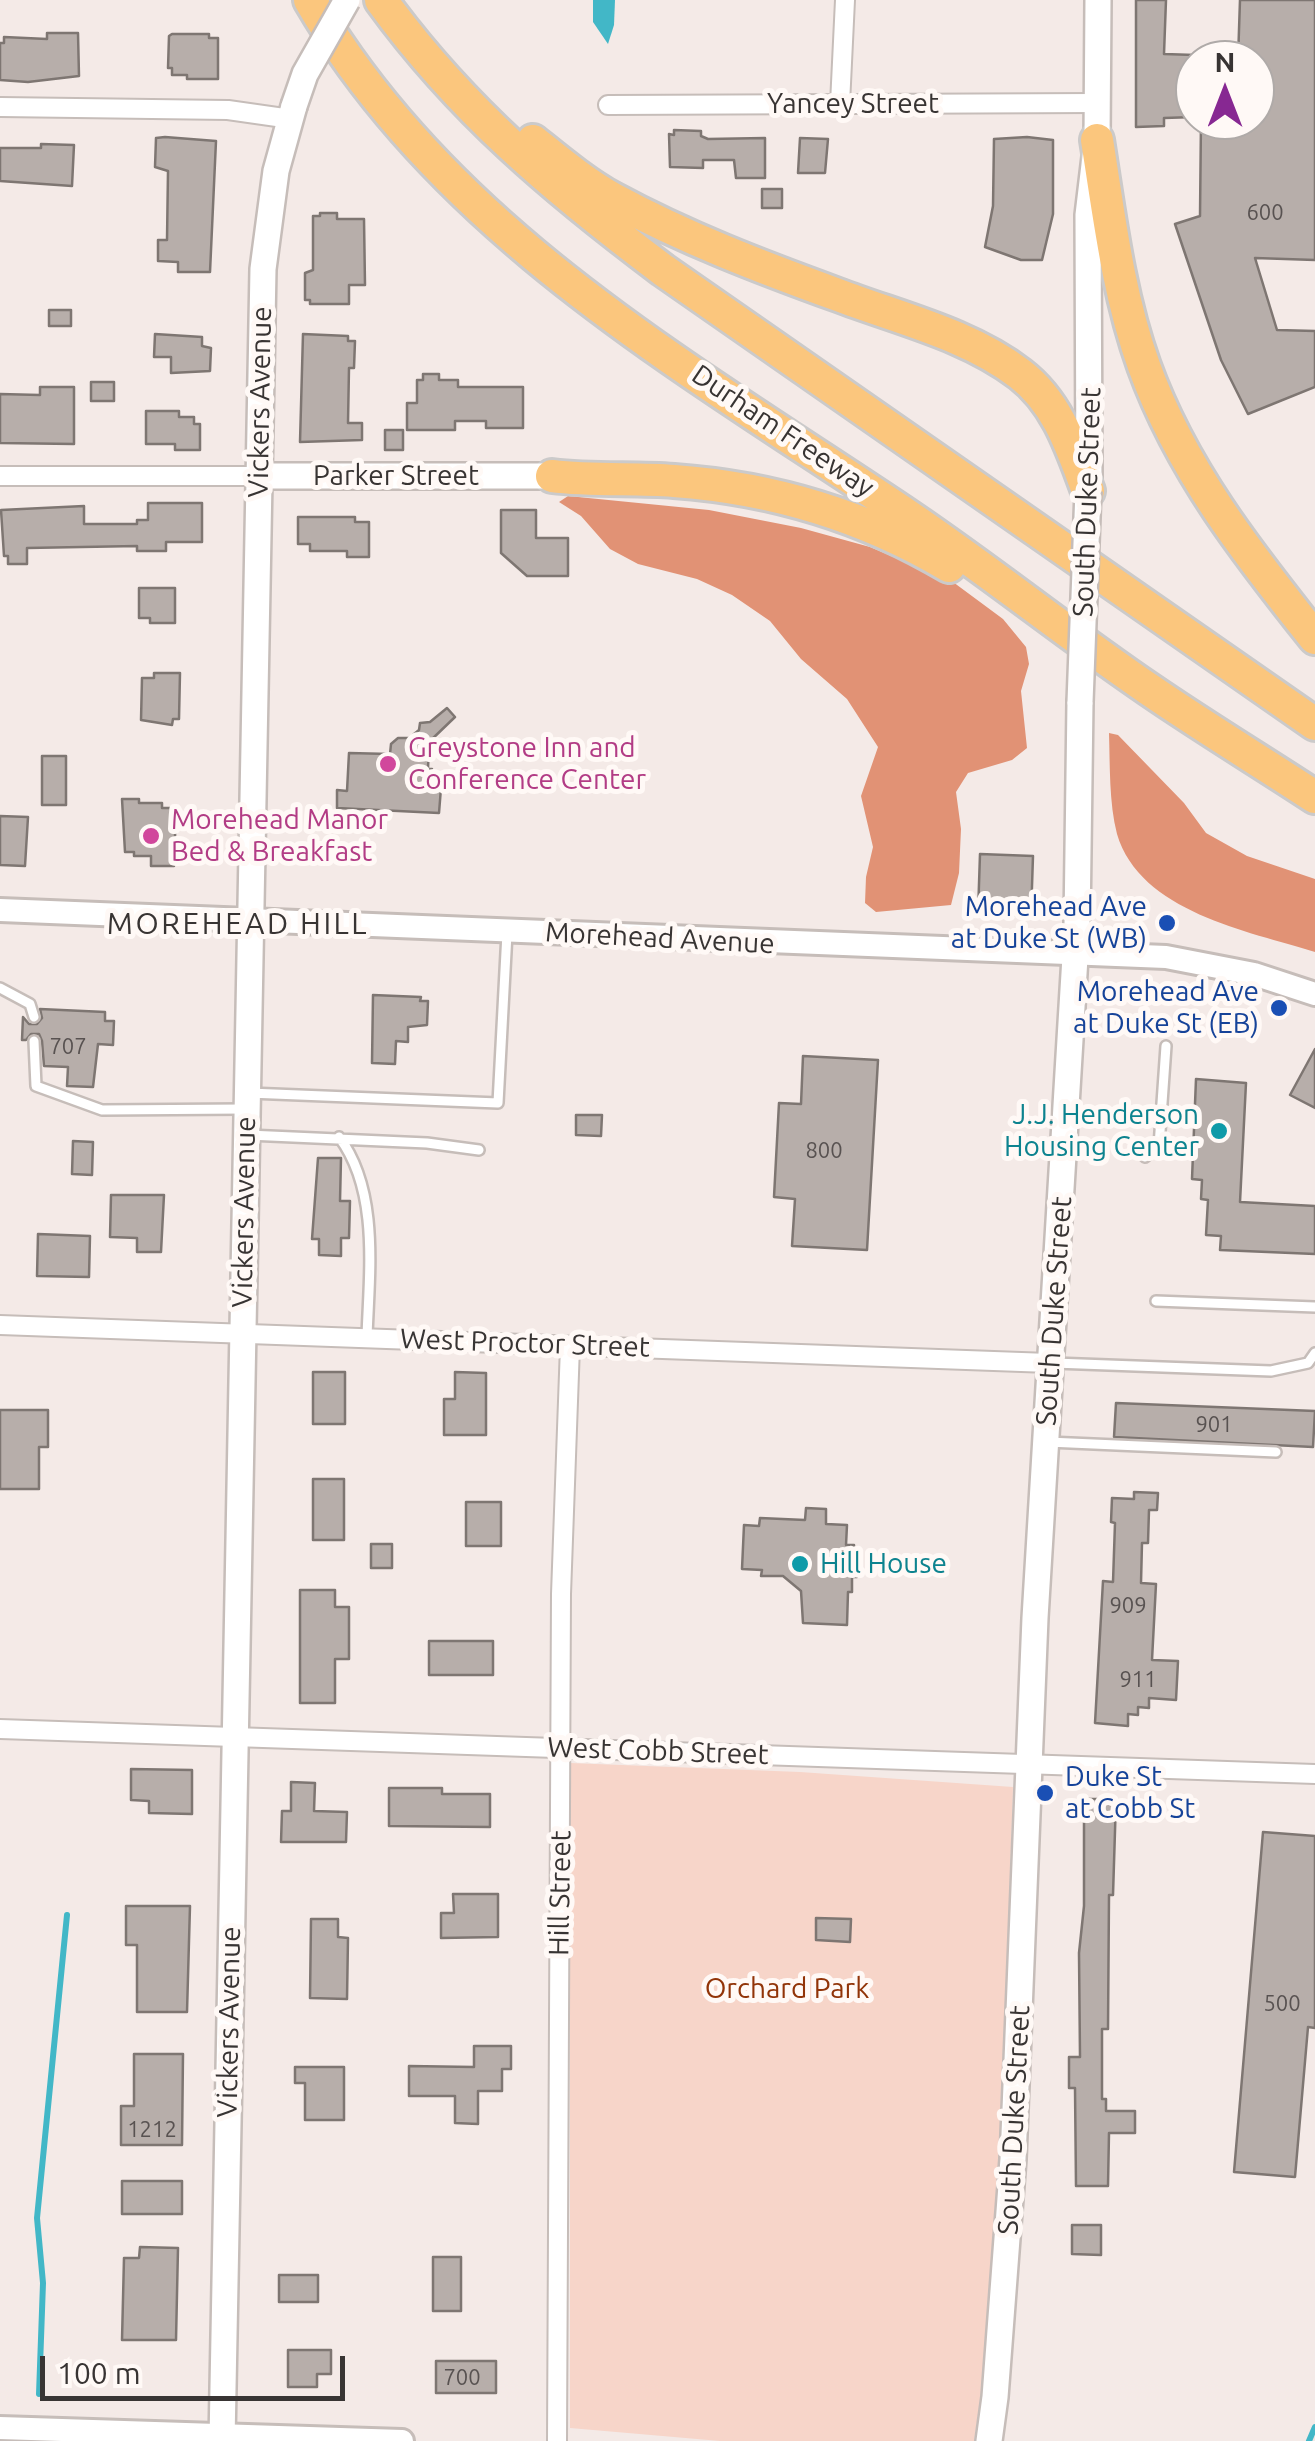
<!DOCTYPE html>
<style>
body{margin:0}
#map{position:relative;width:1315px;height:2441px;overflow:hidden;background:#f4eae7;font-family:Ubuntu,sans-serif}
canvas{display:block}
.north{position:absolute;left:1175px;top:40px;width:100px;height:100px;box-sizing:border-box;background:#fff9f6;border:2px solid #afaaa8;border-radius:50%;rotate:0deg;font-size:28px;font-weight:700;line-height:40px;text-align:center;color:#383433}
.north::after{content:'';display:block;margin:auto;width:35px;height:45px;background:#872892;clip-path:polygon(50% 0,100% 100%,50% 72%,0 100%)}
.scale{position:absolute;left:40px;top:2356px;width:305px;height:45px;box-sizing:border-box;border:5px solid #383433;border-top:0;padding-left:12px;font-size:30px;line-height:35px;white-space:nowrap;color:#383433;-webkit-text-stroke:8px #fff9f6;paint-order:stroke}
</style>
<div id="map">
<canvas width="1315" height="2441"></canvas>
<div class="north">N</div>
<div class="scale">100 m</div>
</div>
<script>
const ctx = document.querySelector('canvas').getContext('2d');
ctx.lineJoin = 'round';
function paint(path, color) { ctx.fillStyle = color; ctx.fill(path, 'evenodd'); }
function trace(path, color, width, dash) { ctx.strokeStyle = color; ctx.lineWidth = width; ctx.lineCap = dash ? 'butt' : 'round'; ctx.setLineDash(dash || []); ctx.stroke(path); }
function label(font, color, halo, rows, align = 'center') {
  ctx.font = font + ' Ubuntu,sans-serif'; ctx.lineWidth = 10; ctx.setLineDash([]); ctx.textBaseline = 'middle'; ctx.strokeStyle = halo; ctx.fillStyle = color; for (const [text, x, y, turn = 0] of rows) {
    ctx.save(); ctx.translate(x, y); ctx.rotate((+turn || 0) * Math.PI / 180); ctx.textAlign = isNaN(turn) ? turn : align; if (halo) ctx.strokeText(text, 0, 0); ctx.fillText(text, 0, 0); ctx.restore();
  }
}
paint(new Path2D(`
 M570,1763L800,1772L1013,1787L1001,2153L988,2352L974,2441H720L570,2428Z`), '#f7d5c9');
paint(new Path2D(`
 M568,496L709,510L801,528L870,547L953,582L1003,619L1026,647L1029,664L1021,691L1027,748L1012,760L968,773L956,792L961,829L959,873L951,905L876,912L865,903L866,877L873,847L861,796L878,747L847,699L801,659L770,621L732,595L697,579L638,564L610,549L581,516L559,502Z
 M1109,733L1118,735L1184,803L1206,833L1247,856L1315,879V952C1248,931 1140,912 1117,834C1109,803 1110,765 1109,733Z`), '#e19275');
paint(new Path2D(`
 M593,0H615L614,25L608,44L593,22Z`), '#42b7c7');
trace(new Path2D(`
 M39,2394L43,2283L37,2218L67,1915
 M1309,2441L1315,2427`), '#42b7c7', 6);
const building = new Path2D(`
 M1136,0H1166L1164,54L1195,55V117L1164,118V126L1136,127Z
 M1240,0H1315V260L1255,258L1277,330L1315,331V387L1248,414L1221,360L1175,224L1200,216L1201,120H1255V60H1238Z
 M47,33H78L79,76L28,82L0,80V43H4V37L47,39Z
 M172,34H209V38H218V79H187V75H172V68H168L169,36Z
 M674,130L701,131V136L708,139L765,138V178H736L734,160H703V168L670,167L669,134L674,135Z
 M165,137L216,141L210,272H178V262L158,261V240H167L168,171L155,167L156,138Z
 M1027,137L1053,140V214L1042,260H1021L985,247L993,206L994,139Z
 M800,138L828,139L825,173H798Z
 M41,144L74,145L72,186L0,181V148H41Z
 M762,189H782V208H762Z
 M320,213H337V219H364L365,285H349V304H310V300H305V273L313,270V216H320Z
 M49,310H71V326H49Z
 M155,334L202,337V346L211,348L210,371L171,373V357H154Z
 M303,334L348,336V341H355L354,368H349L348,423H362V440L300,442Z
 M423,374H439V380H458V387H523V428H486V421H455V430H407V403H417V380H423Z
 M91,382H114V401H91Z
 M40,387H74V444L0,443V394L40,395Z
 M146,411H179V417H194V424H200V450H175V444H146Z
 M385,430H403V450H385Z
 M148,503H202V542H166V551H137V546L27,548V564H8V556H4L1,510L84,506V524H137V520H148Z
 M501,510H536V538H568V576H527L501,553Z
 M298,517H355V522H369V557H347V551H310V544H298Z
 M139,588H175V623H150V618H139Z
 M154,673H180L179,719H173L172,725L141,720L142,678H154Z
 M447,708L455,717L429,742L428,769H432L431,787L441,788L439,813L337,808V790L347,791L349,753L390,754L391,744L398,738H409L419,730L420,723L430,722Z
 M42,756H66V805H42Z
 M122,799H139V803H162V808H176L174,866H151V856H134V852H125Z
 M0,816L28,817L25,866L0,865Z
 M980,854L1033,856L1031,916L978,914Z
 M373,995L421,997L420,1001H428L427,1025L408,1027V1042L396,1041L395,1064L372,1063Z
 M40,1009L105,1012V1021H114L113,1045L98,1044L93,1087L67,1086L68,1067L44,1066L42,1041L39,1034H31L26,1040H22L23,1017L29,1024H37L42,1018Z
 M1315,1049V1108L1290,1095Z
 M803,1056L878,1060L867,1250L792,1246L795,1199L774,1197L779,1103L801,1104Z
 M1196,1079L1246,1083L1240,1202L1315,1206V1254L1220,1250L1221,1236L1206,1235L1208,1200L1201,1199L1202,1180L1192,1179Z
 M576,1115H602L601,1136L576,1135Z
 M73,1141L93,1142L92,1175L72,1174Z
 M318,1158H341L340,1201H350L349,1238H341V1256L319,1255V1239H312Z
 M111,1195H164L161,1252H137V1238L110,1237Z
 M38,1234L90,1236L89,1277L37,1276Z
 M313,1372H345V1424H313Z
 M455,1372L486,1373V1435H444V1399H455Z
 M1116,1403L1315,1411L1313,1447L1114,1437Z
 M0,1410H48V1447H39V1489H0Z
 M313,1479H344V1540H313Z
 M1134,1492L1158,1493L1157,1510H1149L1148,1543H1142L1141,1583L1156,1584L1152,1660L1178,1661L1176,1700L1149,1698V1708L1138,1707V1715L1128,1714V1726L1095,1723L1103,1581L1113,1582L1115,1523L1111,1522L1112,1498L1134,1499Z
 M466,1502H501V1546H466Z
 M806,1508L826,1509V1524L847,1525L846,1545H854V1558H858L857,1577H852V1592H848L847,1625L803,1623L801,1591L783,1576H761L762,1570L742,1569L744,1525L759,1526L760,1518L805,1520Z
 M371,1544H392V1568H371Z
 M300,1590H335V1607H349V1659H335V1703H300Z
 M429,1641H493V1675H429Z
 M131,1769L192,1770V1814L149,1813V1801L131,1800Z
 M291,1782L315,1783L314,1811L347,1812L346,1842H281L282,1811H291Z
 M389,1788H442V1794H490V1827L389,1826Z
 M1084,1799H1116L1113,1895H1109L1108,2029H1102V2099H1106V2111H1135V2133H1109L1108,2186H1076L1075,2088H1069V2057H1080L1079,1953L1084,1906Z
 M1263,1832L1315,1836V2028L1308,2027L1295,2177L1234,2172Z
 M453,1894H498V1937L441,1938V1913H454Z
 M126,1906H190L187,2012H137V1945H126Z
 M816,1918L851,1919L850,1942L816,1940Z
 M311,1919H338V1937L348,1938L347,1999L310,1998Z
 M474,2046H511V2069H502V2091H478V2124L455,2123V2096H409V2066L474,2067Z
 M134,2054H183L182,2145H121V2106H134Z
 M295,2067H344V2120H305V2083H295Z
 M122,2181H182V2214H122Z
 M1072,2225H1101V2255L1072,2254Z
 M140,2247L178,2248L176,2340H122L124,2258H139Z
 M433,2257H461V2311H433Z
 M279,2275H318V2302H279Z
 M288,2350H331V2374H317V2387H288Z
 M436,2361H496V2393H436Z`);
paint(building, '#b7aeaa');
trace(building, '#7e7672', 2.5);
const service = new Path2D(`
 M0,988L30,1004L34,1017
 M34,1041L36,1086L102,1110L244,1109
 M249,1093L498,1103L507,933
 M248,1135L427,1143L479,1150
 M339,1137C380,1191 369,1274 367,1337
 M1145,1157L1159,1146L1166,1046
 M1156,1301L1315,1307
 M1054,1363L1271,1371L1308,1363L1315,1353
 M1048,1442L1276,1452`);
const minor = new Path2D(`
 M840,104L845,0
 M608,105L1097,103
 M0,107L228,110L291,119
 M0,476H258
 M0,1325L1049,1363
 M0,1729L1315,1774
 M557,2441L561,1594L570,1346`);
const tertiary = new Path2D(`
 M0,910L1166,957L1254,974L1315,994
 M0,2428L402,2441`);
const secondary = new Path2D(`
 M258,476H552
 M1089,481L1088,215L1097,140L1098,0
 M222,2441L263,269L276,171L294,106
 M989,2441L995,2397L1013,2159L1035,1618L1077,924L1080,702`);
const motorway = new Path2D(`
 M310,0C446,234 693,371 911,518C992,573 1069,635 1150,690C1204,727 1260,761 1315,797
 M381,0C461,110 555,189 663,270L1315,724
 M1097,140C1109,215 1118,294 1144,366C1181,469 1248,554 1315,638
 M533,141C558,161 584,183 613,199C685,238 761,267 838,295C898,318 968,334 1020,374C1058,403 1072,448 1088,491
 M552,476C593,481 633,478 674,481C772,488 865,516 949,566`);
trace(service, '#c6bdb9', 14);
trace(minor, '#c6bdb9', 22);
trace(tertiary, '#c6bdb9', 28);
trace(secondary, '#c6bdb9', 30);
trace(motorway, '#cbcaca', 38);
trace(service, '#fff', 9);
trace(minor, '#fff', 18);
trace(tertiary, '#fff', 22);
trace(secondary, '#fff', 25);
trace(motorway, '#fbc67d', 32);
const secondaryBridge = new Path2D(`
 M294,106L305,74L347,0
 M1080,702L1088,491`);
trace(secondaryBridge, '#c6bdb9', 30, []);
trace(secondaryBridge, '#fff', 25);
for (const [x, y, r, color] of [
 [388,764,10,"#d1479c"],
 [151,836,10,"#d1479c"],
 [1167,923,10,"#1a4fb4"],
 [1279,1008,10,"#1a4fb4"],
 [1219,1131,10,"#0f9aa8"],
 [800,1564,10,"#0f9aa8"],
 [1045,1793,10,"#1a4fb4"]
]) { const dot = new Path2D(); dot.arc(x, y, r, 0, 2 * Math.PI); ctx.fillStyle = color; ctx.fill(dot); trace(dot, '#fff9f6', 4); }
label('22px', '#585251', null, [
 ["600",1265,213],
 ["707",68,1047],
 ["800",824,1151],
 ["901",1214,1425],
 ["909",1128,1606],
 ["911",1138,1680],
 ["500",1282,2004],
 ["1212",152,2130],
 ["700",462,2378]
]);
label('28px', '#383433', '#fff9f6', [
 ["Yancey Street",853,104],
 ["Vickers Avenue",260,402,-89],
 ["Durham Freeway",783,431,34],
 ["Parker Street",396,476],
 ["South Duke Street",1087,502,-88],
 ["Morehead Avenue",660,938,3],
 ["Vickers Avenue",244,1212,-89],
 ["South Duke Street",1054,1311,-86],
 ["West Proctor Street",525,1343,2],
 ["West Cobb Street",658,1751,2],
 ["Hill Street",560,1893,-89],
 ["Vickers Avenue",229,2022,-89],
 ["South Duke Street",1014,2120,-87]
]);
label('28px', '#b23c85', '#fff9f6', [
 ["Greystone Inn and",408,748],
 ["Conference Center",408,780],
 ["Morehead Manor",171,820],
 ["Bed & Breakfast",171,852]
], 'left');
label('28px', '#164399', '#fff9f6', [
 ["Morehead Ave",1147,907],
 ["at Duke St (WB)",1147,939],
 ["Morehead Ave",1259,992],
 ["at Duke St (EB)",1259,1024],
 ["Duke St",1065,1777,"left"],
 ["at Cobb St",1065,1809,"left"]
], 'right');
label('28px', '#0d838f', '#fff9f6', [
 ["J.J. Henderson",1199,1115],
 ["Housing Center",1199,1147],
 ["Hill House",820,1564,"left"]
], 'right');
label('28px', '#913408', '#fff9f6', [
 ["Orchard Park",787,1989]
]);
ctx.letterSpacing = '2.5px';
label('30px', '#383433', '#fff9f6', [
 ["MOREHEAD HILL",238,924]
]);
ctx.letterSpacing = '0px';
</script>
